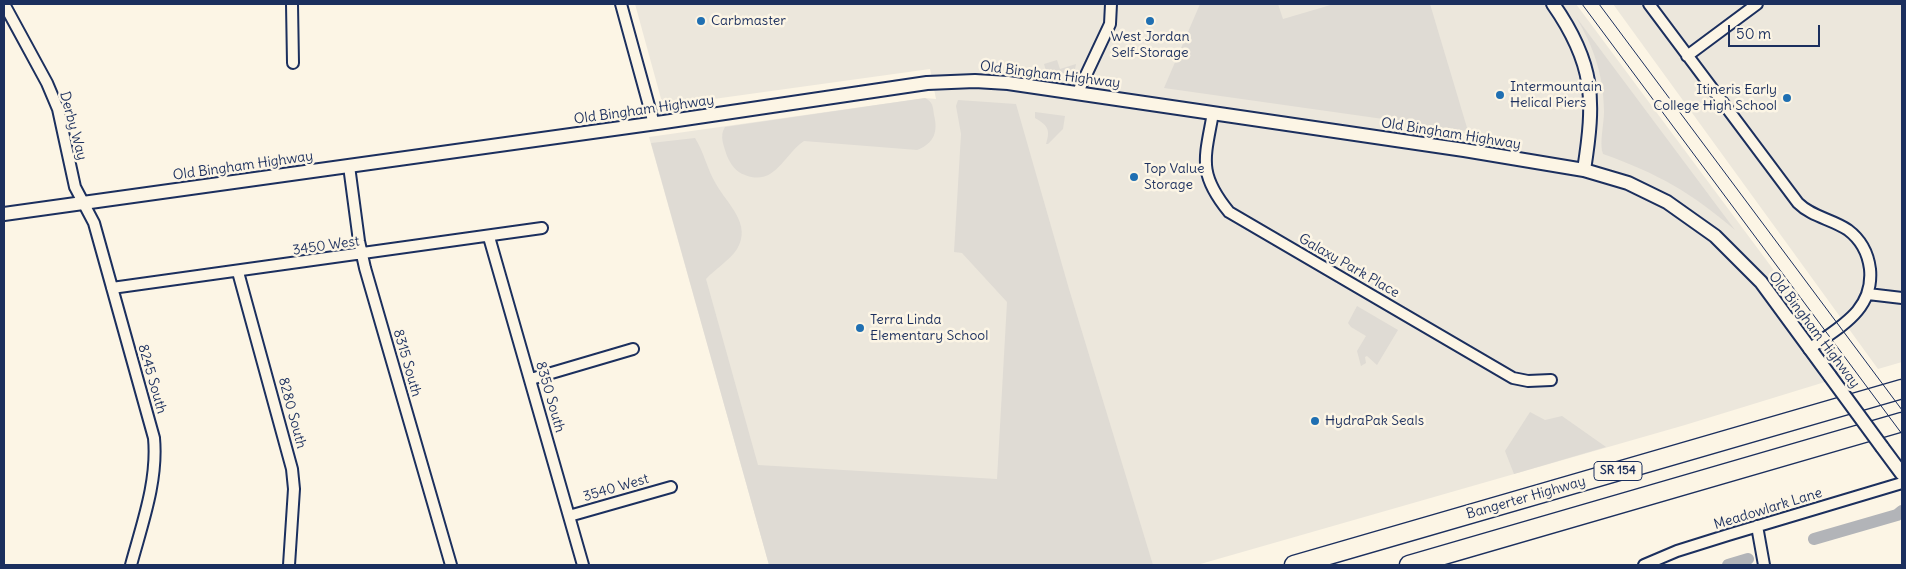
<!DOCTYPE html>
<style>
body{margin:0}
#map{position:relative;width:1906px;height:569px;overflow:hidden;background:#fcf5e5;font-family:Delius,sans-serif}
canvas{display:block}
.frame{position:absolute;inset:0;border:5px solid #1b2f5e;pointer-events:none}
.scale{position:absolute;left:1728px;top:25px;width:92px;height:22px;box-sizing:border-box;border:2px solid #1b2f5e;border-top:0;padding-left:6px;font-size:15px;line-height:18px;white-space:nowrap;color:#1b2f5e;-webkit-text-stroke:4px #fcf5e5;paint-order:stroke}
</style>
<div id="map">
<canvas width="1906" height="569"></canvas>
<div class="frame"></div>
<div class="scale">50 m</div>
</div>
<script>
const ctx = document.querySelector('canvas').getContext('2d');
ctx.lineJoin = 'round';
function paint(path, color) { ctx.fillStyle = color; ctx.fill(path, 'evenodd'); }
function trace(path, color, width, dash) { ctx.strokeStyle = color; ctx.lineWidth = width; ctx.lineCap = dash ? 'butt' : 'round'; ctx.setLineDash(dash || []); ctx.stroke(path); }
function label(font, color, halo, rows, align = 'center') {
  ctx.font = font + ' Delius,sans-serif'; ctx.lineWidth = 5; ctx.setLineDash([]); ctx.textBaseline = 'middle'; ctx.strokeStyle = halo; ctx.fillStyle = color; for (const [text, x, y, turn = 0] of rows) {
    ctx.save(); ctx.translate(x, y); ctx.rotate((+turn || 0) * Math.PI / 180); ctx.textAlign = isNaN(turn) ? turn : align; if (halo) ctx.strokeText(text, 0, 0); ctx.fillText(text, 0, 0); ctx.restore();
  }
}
paint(new Path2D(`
 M635,4H1576L1851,374L1685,425L1197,565H769L649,137L925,98L936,99L930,69L663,106Z
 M1613,4H1902V362L1878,369Z`), '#ece7dc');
paint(new Path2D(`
 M1200,4H1278L1283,19L1334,4H1430L1468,131L1164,88Z
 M1576,17L1735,230C1692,193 1657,173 1603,154C1599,144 1604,124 1604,112C1604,77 1594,47 1576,17Z
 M1057,60L1060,69L1076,64L1074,74L1046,71L1044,64Z
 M925,98C933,102 933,107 934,115C938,131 935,143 917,150L804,141C784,154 775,187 745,175C736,172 731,165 727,156C724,146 719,136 725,127Z
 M958,100L1016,104L1069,289L1153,565H769L651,143L695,138C704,152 707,169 716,184C728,205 752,224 737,249C731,259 714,270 706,279L758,465L997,479L1007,302L962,253L954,252L961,134L956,106Z
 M1035,112L1065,116L1063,129L1048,144H1046C1051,129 1047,125 1035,118Z
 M1357,306L1398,330L1377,365L1367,356L1365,357L1366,363L1361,366L1357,351L1366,336L1351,327L1348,323Z
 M1530,412L1545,420L1562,416L1606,447L1514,474L1505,451Z`), '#dfdbd4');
trace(new Path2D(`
 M1814,539L1897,515L1902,511
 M1728,565L1748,559`), '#b2b4b8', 12);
const minor = new Path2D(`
 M4,4L47,83L58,109L75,187L94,223L154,438C158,481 142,524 131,565
 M292,4L293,63
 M621,4L654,124
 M1649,4L1798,203C1812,217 1832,219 1848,230C1860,239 1868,253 1870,269C1874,311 1839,327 1809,349
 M1687,56L1757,4
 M1078,92L1110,24L1111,4
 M1213,113C1205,158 1197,173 1229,212L1513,378L1528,381L1551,380
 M349,166L359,241L365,268L451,565
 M489,237L583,565
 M238,272L292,469L294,489L289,565
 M112,288L542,228
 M1868,294L1902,298
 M531,379L633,349
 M569,516L671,487
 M1757,526L1764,565
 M1644,565L1677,551L1728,535L1902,483`);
const tertiary = new Path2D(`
 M1553,4C1595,64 1595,100 1584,170
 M4,214L664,122L927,83L975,81L1008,83L1464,150L1584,170L1628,183L1667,202L1715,236L1761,282L1830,376
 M1882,447L1902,474`);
const motorway = new Path2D(`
 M1294,565L1902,389
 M1409,565L1902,422`);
trace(minor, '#1b2f5e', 14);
trace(tertiary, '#1b2f5e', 16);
trace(motorway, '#1b2f5e', 21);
trace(minor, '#fcf5e5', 10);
trace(tertiary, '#fcf5e5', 12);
trace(motorway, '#fcf5e5', 18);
trace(new Path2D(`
 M1582,4L1902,434
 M1599,4L1902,410`), '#1b2f5e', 1);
const tertiaryBridge = new Path2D(`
 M1830,376L1882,447`);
trace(tertiaryBridge, '#1b2f5e', 16, []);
trace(tertiaryBridge, '#fcf5e5', 12);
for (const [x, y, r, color] of [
 [701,21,5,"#1f6fb2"],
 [1150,21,5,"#1f6fb2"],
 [1500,95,5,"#1f6fb2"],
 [1787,98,5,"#1f6fb2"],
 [1134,177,5,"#1f6fb2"],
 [860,328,5,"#1f6fb2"],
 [1315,421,5,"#1f6fb2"]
]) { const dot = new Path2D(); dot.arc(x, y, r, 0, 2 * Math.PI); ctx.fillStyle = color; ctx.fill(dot); trace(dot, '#fcf5e5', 2); }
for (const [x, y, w] of [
 [1618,471,48]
]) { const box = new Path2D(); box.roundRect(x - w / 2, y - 9.5, w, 19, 4); ctx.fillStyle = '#fcf5e5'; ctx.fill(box); trace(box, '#1b2f5e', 1); }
label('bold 12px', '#1b2f5e', null, [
 ["SR 154",1618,471]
]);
label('14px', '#1b2f5e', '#fcf5e5', [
 ["Carbmaster",711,21],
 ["West Jordan",1150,37,"center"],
 ["Self-Storage",1150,53,"center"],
 ["Intermountain",1510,87],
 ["Helical Piers",1510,103],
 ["Itineris Early",1777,90,"right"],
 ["College High School",1777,106,"right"],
 ["Top Value",1144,169],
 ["Storage",1144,185],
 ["Terra Linda",870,320],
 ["Elementary School",870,336],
 ["HydraPak Seals",1325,421]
], 'left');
label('14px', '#1b2f5e', '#fcf5e5', [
 ["Old Bingham Highway",1050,75,7],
 ["Old Bingham Highway",644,110,-8],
 ["Derby Way",73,126,75],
 ["Old Bingham Highway",1451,134,9],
 ["Old Bingham Highway",243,166,-8],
 ["3450 West",326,246,-8],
 ["Galaxy Park Place",1349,266,30],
 ["Old Bingham Highway",1814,330,53],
 ["8315 South",407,363,74],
 ["8245 South",152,379,74],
 ["8350 South",550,397,74],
 ["8280 South",292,413,75],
 ["3540 West",616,488,-16],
 ["Bangerter Highway",1526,498,-16],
 ["Meadowlark Lane",1768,509,-17]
]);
</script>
